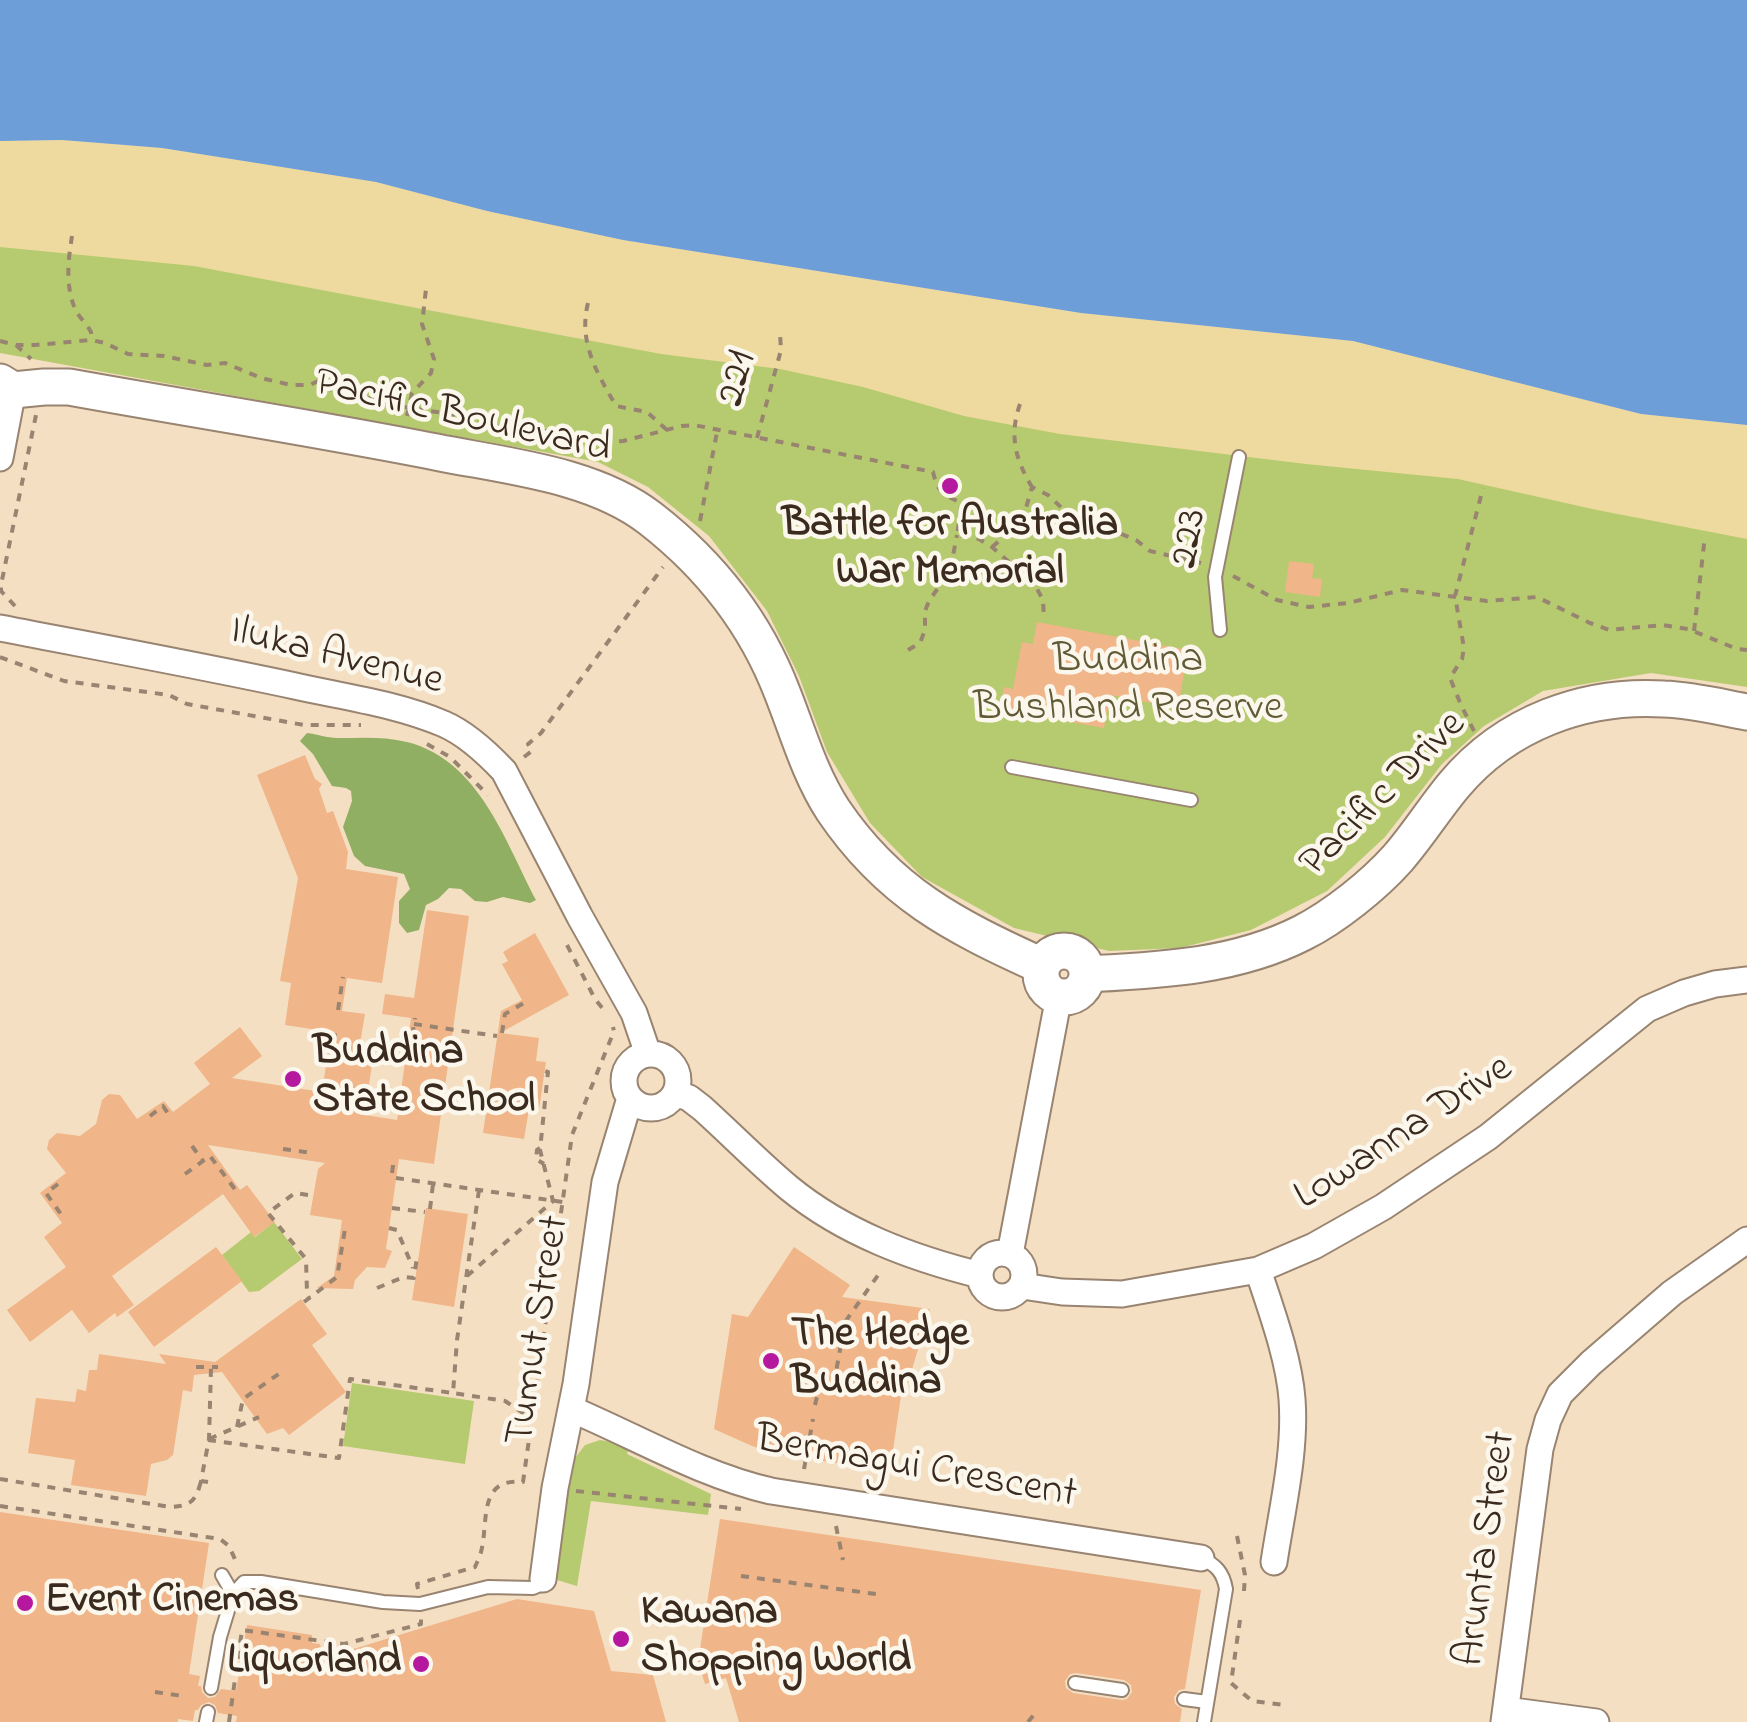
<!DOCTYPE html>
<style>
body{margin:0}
canvas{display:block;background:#f4dfc3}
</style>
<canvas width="1747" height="1722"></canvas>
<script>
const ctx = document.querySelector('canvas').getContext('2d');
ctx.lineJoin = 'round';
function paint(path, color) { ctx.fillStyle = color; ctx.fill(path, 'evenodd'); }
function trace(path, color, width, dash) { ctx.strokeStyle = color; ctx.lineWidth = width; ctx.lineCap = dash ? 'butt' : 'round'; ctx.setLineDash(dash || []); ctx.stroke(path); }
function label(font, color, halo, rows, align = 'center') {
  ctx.font = font + ' "Indie Flower",sans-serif'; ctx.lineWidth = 9; ctx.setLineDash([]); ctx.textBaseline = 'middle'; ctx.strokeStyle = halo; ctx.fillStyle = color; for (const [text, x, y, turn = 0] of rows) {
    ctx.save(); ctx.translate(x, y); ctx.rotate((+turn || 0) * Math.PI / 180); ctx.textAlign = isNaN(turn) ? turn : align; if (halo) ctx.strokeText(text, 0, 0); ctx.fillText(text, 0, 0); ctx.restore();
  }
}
paint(new Path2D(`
 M0,229L1747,520V687L1651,673L1543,691L1484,726L1442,764L1385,837L1327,891L1251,930L1180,948L1109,951L1014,928L922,877L870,823L827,752L799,676L767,611L709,536L648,487L598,462L0,353Z
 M274,1222L302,1259L259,1291L249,1292L222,1255L251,1232L255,1237Z
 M352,1383L474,1401L465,1464L343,1446Z
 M600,1440L630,1445L627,1454L711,1494L708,1515L591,1501L577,1586L557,1580L556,1573L572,1462L585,1445Z`), '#b6cb6f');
paint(new Path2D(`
 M307,733C317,734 327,738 337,738C361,738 384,736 407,742C479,760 505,841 536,900L530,903L503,897L487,902L475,901L461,889L449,888L438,899L426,905L419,930L407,933L399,923V901L410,889L404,874L365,866L354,856L343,827L352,801L351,791L346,788L332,786L313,754L300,741Z`), '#90af62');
paint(new Path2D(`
 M62,140L162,148L376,182L487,211L623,240L1081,313L1353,341L1641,414L1747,425V539L1597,510L1458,479L1306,464L1060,434L964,416L863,387L780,369L661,354L194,266L0,247V141Z`), '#eeda9e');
paint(new Path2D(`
 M0,0H1747V425L1641,414L1353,341L1081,313L623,240L487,211L376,182L162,148L62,140L0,141Z`), '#6e9ed8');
paint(new Path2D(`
 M1289,561L1314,564L1312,578L1322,579L1320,597L1285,592Z
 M1037,622L1188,650L1178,708L1110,695L1104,728L1000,709L1004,687L1013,689L1022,642L1033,644Z
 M305,755L315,779L322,784L319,789L327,813L333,811L348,852L346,869L398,877L382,983L347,978L342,1011L365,1014L357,1061L372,1063L365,1115L397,1120L411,1018L382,1014L385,994L414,998L427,910L469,916L434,1164L399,1159L386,1249L392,1251L385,1268L367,1267L355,1280L353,1289L317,1288L334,1276L342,1220L310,1215L318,1169L325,1163L208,1145L240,1190L247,1185L275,1222L254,1237L223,1194L112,1276L134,1305L117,1317L115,1313L89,1333L72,1310L30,1342L7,1310L66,1267L44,1237L62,1223L40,1193L66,1173L47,1149L49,1140L57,1133L80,1136L96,1124L102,1100L109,1094L120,1095L137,1119L164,1101L173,1112L210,1084L194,1063L240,1027L262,1056L232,1078L322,1092L331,1032L285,1025L291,983L280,981L298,878L257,775Z
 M535,933L569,995L500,1033L539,1038L536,1061L546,1062L539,1110L529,1109L524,1139L483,1133L501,1011L522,1000L502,964L508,961L503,952Z
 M426,1208L468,1214L454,1307L412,1300Z
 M216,1247L242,1281L154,1347L128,1312Z
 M794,1247L850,1285L842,1297L930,1309L908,1383L903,1382L890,1471L776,1454L752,1446L714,1429L732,1314L748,1317Z
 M301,1299L327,1334L312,1345L346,1392L289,1435L283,1428L267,1434L222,1372L194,1375L192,1392L183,1390L173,1455L167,1460L151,1464L146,1496L71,1485L75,1460L28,1453L36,1398L75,1402L77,1389L86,1391L89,1370H97L99,1354L166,1364L159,1354L215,1362Z
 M0,1512L209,1543L189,1674L200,1676L198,1686H201L202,1692L208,1698L215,1697L221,1689L236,1691L247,1625L312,1635V1643L320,1644L324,1658L517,1599L594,1611L611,1671L653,1675L666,1722H236L237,1716L218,1713L215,1705L209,1702L201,1705L198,1710H195L193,1721L178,1719V1722H0Z
 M720,1519L1201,1590L1185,1689L1179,1690L1174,1697L1175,1704L1182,1709L1180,1722H739L726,1678L705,1684L698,1662ZM1076,1673L1124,1680L1131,1685L1132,1692L1127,1699L1122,1700L1073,1693L1066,1688L1065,1681L1070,1674Z`), '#f0b588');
const lane = new Path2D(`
 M1220,630L1215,577L1239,457
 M1012,767L1191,800
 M1201,1558C1216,1565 1223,1572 1226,1589L1204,1722
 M222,1575L233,1594
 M1075,1683L1122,1690
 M211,1688L220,1637L233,1594L244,1582H261L383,1602L420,1604L488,1587L533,1588L540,1585L543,1579
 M1184,1699L1207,1702
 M206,1722L208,1712`);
const street = new Path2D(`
 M0,458L13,390
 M0,628C98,647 197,665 295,686C345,697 397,704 444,724C467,734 487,753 504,771L580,917L634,1013L648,1054
 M624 1081a27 27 0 1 1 54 0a27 27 0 1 1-54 0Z
 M676,1093L689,1098L702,1108C731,1134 759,1163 789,1188C844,1233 912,1258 980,1275
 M980 1275a22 22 0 1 1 44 0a22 22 0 1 1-44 0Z
 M1010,1254L1059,996
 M1258,1270C1271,1310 1289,1358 1292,1399C1296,1452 1282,1509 1274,1562
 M1022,1286L1062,1292L1122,1294L1258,1270L1314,1246L1383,1207L1488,1137L1647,1009L1684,993L1715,984L1747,980
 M571,1409C637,1437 701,1475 771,1491L1201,1558
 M543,1579L555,1488L576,1384L605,1182L630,1098
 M1506,1710L1596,1722
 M1504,1722L1540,1449L1548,1420L1560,1394L1591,1363L1672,1293L1747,1240`);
const secondary = new Path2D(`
 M0,382L13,390L44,387H69C191,409 314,428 436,452C505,466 594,474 651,519C710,565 755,622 782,692C798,732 809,773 833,810C889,893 954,926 1042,966
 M1041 974a23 23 0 1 1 46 0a23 23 0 1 1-46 0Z
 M1087,974C1160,970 1235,967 1302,933C1334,917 1374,885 1398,858C1418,835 1434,809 1454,785C1506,723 1584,694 1664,699C1692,700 1720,707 1747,712`);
trace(lane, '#988470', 16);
trace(street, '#988470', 29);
trace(secondary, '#988470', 39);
trace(new Path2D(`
 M72,236C68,261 65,287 76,311C80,318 87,324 91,332V339
 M588,303C578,342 597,373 616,406L647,412L667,430
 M0,341L16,345H35L91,340L105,343L128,354L164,356L207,365L225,363L261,378L291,385H310L318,381L349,401L370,398L409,408L444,413L470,423L485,424L509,429L546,431L600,443L623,441L682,426L694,425L933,472C938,492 941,493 959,502L961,510L957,535L979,539L992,547L1035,585L1043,600L1044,619
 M16,345L31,359
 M1020,404C1009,435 1015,459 1032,487
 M407,416L412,393L431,373L434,359L422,324L426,289
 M757,438L781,350L780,334
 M700,521L717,432
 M1022,522L1032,487L1048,495L1065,511
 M992,547L1022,522L1065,511L1136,540L1150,551L1201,563
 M1233,576L1277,600L1309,607L1348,603L1402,590L1487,601L1537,597L1590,623L1609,630L1663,625L1688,629L1737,649L1747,650
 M15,606L1,591V585L36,415
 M1694,631L1705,536
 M908,650L920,643L925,630V611L929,601L950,571L957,535
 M0,657L64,681L169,695L187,704L304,725H361
 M1474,731L1461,705L1450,678L1462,659L1464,648L1455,596L1483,488
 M427,744L450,757L488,795
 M524,757L532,751L528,744L541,733L663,567
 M567,945L595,999L604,1010
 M338,1010L343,977
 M414,1024L497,1036
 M502,1033L505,1014L524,1003
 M410,1051L415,1018
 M332,1057L335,1033
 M150,1116L163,1106L169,1115
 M192,1146L203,1161
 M540,1148L537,1150L536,1159L544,1164
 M283,1149L313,1153
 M392,1173L394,1159
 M185,1174L210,1156L237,1192
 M396,1178L563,1202
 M58,1184L46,1193L65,1220
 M479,1190L457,1340L453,1393L505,1401L532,1419
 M308,1195L295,1193L268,1213L306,1259L307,1293L309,1298
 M392,1208L425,1212
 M430,1209L433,1184
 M389,1228L397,1230L413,1268
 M467,1276L553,1201L540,1150L548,1072L545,1071
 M377,1288L404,1277L414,1278L417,1257
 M304,1302L337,1277L345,1229
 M196,1367H218
 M815,1405L819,1388L834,1383L845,1322L881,1271
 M237,1427L243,1399L280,1373L278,1370
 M209,1439L259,1417
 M208,1440L339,1458L350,1379L453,1393
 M804,1469L813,1419
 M0,1479L170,1507C191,1506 196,1501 201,1481
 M208,1482L201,1481L209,1439L211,1368
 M576,1491L741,1509
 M0,1506L220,1539L229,1546L238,1566
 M836,1526L843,1560
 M1237,1536L1245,1575L1244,1591
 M741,1576L876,1594
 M418,1589L417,1584L475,1567C477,1562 480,1557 481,1552C489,1523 477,1477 523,1482L572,1135L614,1031L613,1027
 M1240,1620L1231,1683L1252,1701L1284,1705
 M155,1692L183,1696
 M229,1722L242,1630L344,1644L421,1624V1618
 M1028,1722L1037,1711`), '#988470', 4, [8, 8]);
trace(lane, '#fff', 12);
trace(street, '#fff', 25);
trace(secondary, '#fff', 35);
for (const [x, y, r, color] of [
 [950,486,10,"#b5179e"],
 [293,1079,10,"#b5179e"],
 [771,1361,10,"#b5179e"],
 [25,1603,10,"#b5179e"],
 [621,1639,10,"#b5179e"],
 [421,1664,10,"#b5179e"]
]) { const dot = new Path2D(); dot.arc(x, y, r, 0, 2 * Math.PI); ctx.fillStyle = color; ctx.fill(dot); trace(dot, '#fbf7ec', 4); }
label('42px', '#3b2a1e', '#fbf7ec', [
 ["221",740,379,-77],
 ["Pacific Boulevard",462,419,13],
 ["223",1192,539,-81],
 ["Iluka Avenue",336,659,14],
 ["Pacific Drive",1385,796,-45],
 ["Lowanna Drive",1405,1135,-33],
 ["Tumut Street",541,1331,-81],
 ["Bermagui Crescent",916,1470,10],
 ["Arunta Street",1489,1549,-82]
]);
label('bold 42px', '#3b2a1e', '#fbf7ec', [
 ["Battle for Australia",950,527,"center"],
 ["War Memorial",950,575,"center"],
 ["Buddina",313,1055],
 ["State School",313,1103],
 ["The Hedge",791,1337],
 ["Buddina",791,1385],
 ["Event Cinemas",45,1603],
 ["Kawana",641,1615],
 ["Shopping World",641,1663],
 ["Liquorland",401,1664,"right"]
], 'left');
label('42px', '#605a36', '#fbf7ec', [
 ["Buddina",1128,663],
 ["Bushland Reserve",1128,711]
]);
</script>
